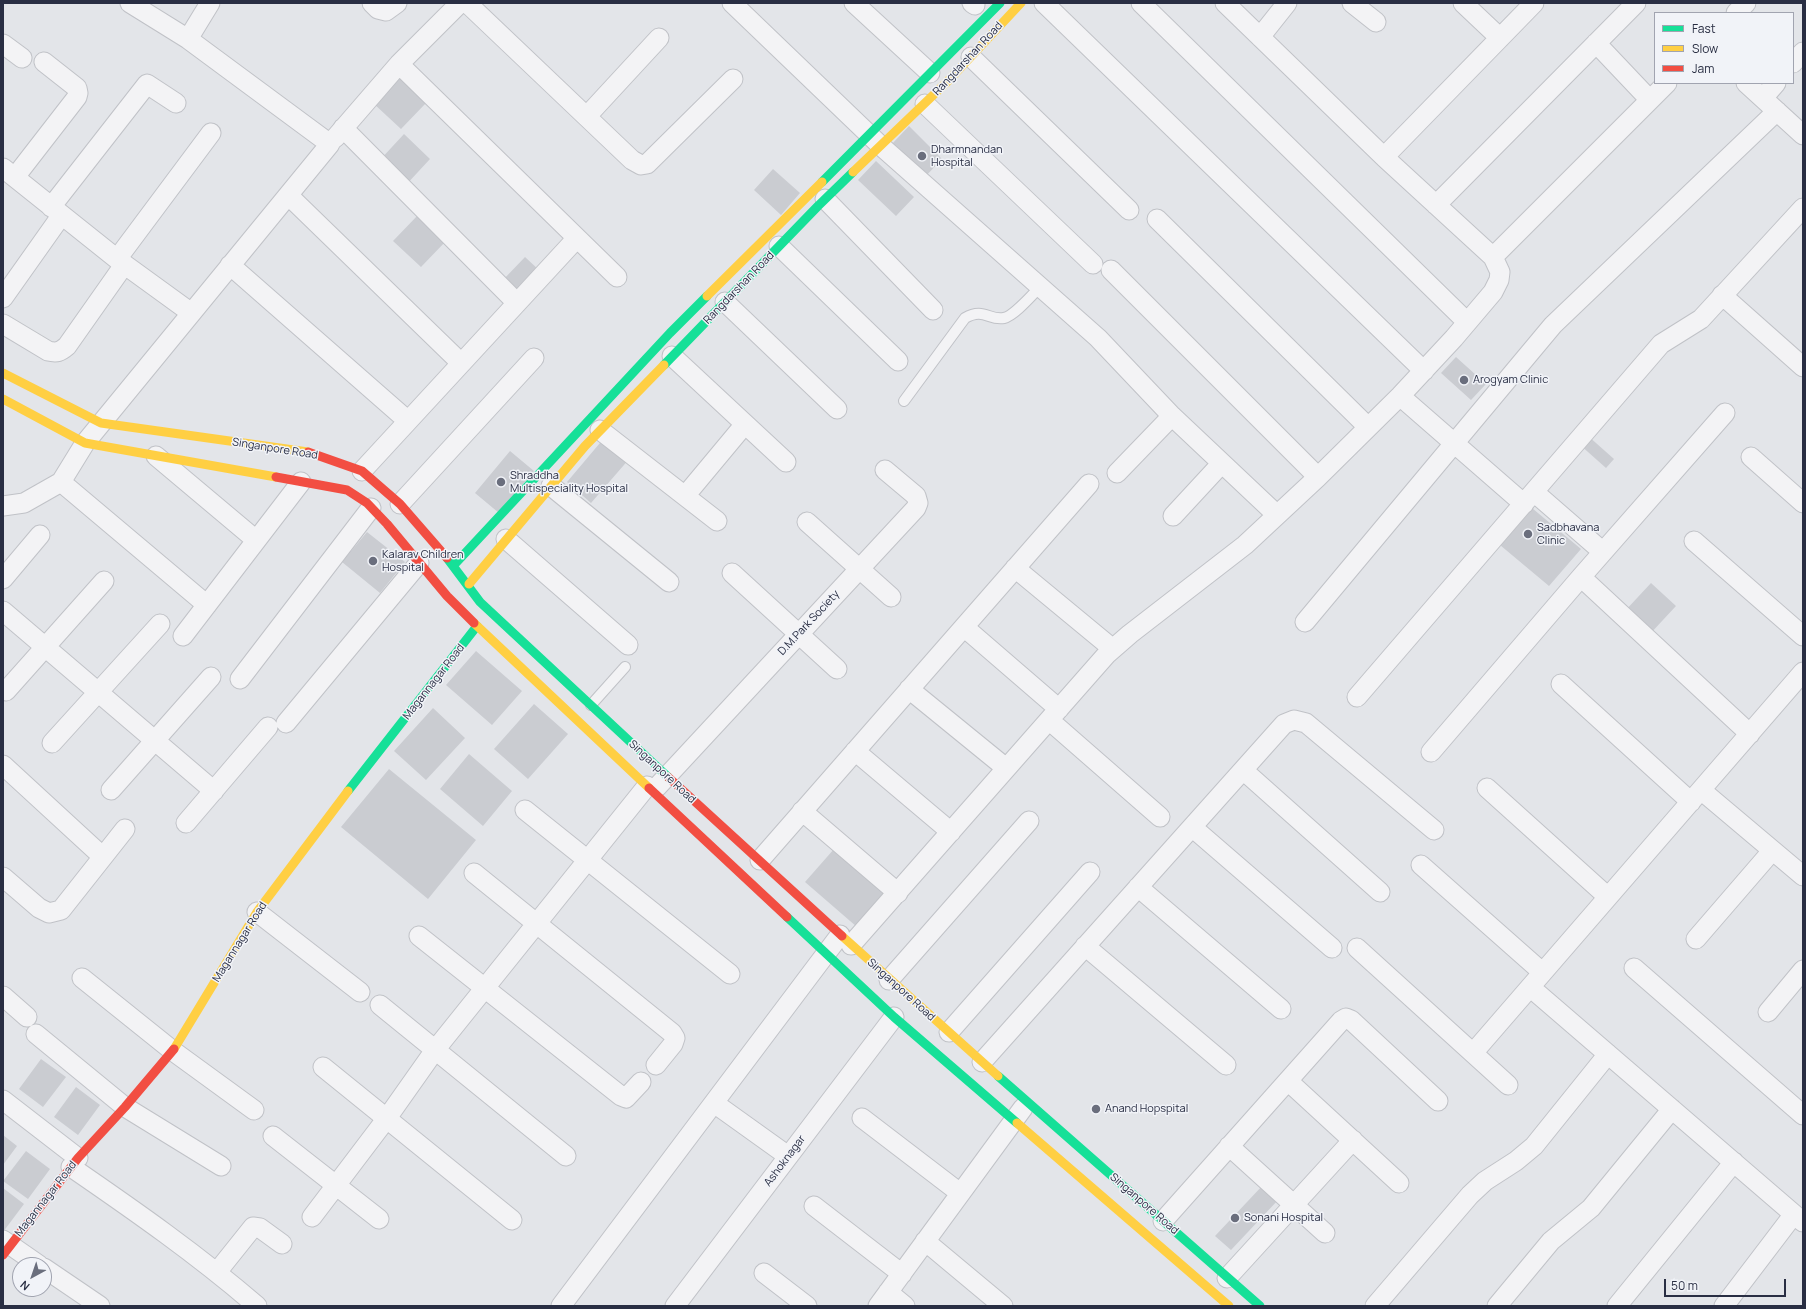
<!DOCTYPE html>
<style>
body{margin:0}
#map{position:relative;width:1806px;height:1309px;overflow:hidden;background:#e3e5e9;font-family:Manrope,sans-serif}
canvas{display:block}
.frame{position:absolute;inset:0;border:4px solid #292e43;pointer-events:none}
.legend{position:absolute;left:1654px;top:12px;width:140px;height:72px;box-sizing:border-box;background:#f1f3f8;border:1px solid #a1a4b0;margin:0;padding:5px 7px;list-style:none;font-size:12px;color:#292e43}
.legend li{display:flex;align-items:center;gap:8px;height:20px}
.legend b{width:20px;border:1px solid #a1a4b0}
.north{position:absolute;left:12px;top:1257px;width:40px;height:40px;box-sizing:border-box;background:#f1f3f8;border:1px solid #a1a4b0;border-radius:50%;rotate:220deg;font-size:11px;font-weight:700;line-height:16px;text-align:center;color:#292e43}
.north::after{content:'';display:block;margin:auto;width:14px;height:18px;background:#6a6e7d;clip-path:polygon(50% 0,100% 100%,50% 72%,0 100%)}
.scale{position:absolute;left:1664px;top:1279px;width:122px;height:18px;box-sizing:border-box;border:2px solid #292e43;border-top:0;padding-left:5px;font-size:12px;line-height:14px;white-space:nowrap;color:#292e43;-webkit-text-stroke:3px #f1f3f8;paint-order:stroke}
</style>
<div id="map">
<canvas width="1806" height="1309"></canvas>
<div class="frame"></div>
<ul class="legend">
<li><b style="height:5px;background:#16e098"></b>Fast</li>
<li><b style="height:5px;background:#ffcf43"></b>Slow</li>
<li><b style="height:5px;background:#f24e42"></b>Jam</li>
</ul>
<div class="north">N</div>
<div class="scale">50 m</div>
</div>
<script>
const ctx = document.querySelector('canvas').getContext('2d');
ctx.lineJoin = 'round';
function paint(path, color) { ctx.fillStyle = color; ctx.fill(path, 'evenodd'); }
function trace(path, color, width, dash) { ctx.strokeStyle = color; ctx.lineWidth = width; ctx.lineCap = dash ? 'butt' : 'round'; ctx.setLineDash(dash || []); ctx.stroke(path); }
function label(font, color, halo, rows, align = 'center') {
  ctx.font = font + ' Manrope,sans-serif'; ctx.lineWidth = 3; ctx.setLineDash([]); ctx.textBaseline = 'middle'; ctx.strokeStyle = halo; ctx.fillStyle = color; for (const [text, x, y, turn = 0] of rows) {
    ctx.save(); ctx.translate(x, y); ctx.rotate((+turn || 0) * Math.PI / 180); ctx.textAlign = isNaN(turn) ? turn : align; if (halo) ctx.strokeText(text, 0, 0); ctx.fillText(text, 0, 0); ctx.restore();
  }
}
paint(new Path2D(`
 M399,75L426,103L401,129L373,103Z
 M909,126L942,159L924,178L891,145Z
 M404,134L430,159L405,186L379,161Z
 M876,161L914,197L896,216L858,180Z
 M773,169L800,193L781,215L754,190Z
 M418,215L446,241L421,267L393,241Z
 M525,257L540,271L518,295L502,281Z
 M1456,357L1486,384L1471,400L1441,373Z
 M1587,435L1614,459L1606,468L1579,444Z
 M605,437L630,458L591,503L567,482Z
 M510,451L534,471L499,513L475,493Z
 M1526,503L1581,549L1549,586L1494,540Z
 M367,532L405,562L380,593L342,562Z
 M1651,583L1676,606L1649,635L1624,612Z
 M476,651L522,691L492,725L446,685Z
 M534,704L568,734L528,779L494,749Z
 M433,708L465,738L426,780L394,751Z
 M469,754L512,791L483,826L440,789Z
 M389,769L476,840L428,899L341,827Z
 M834,849L885,895L857,927L805,882Z
 M41,1059L66,1077L43,1107L19,1089Z
 M76,1087L100,1105L78,1135L54,1117Z
 M3,1135L17,1146L3,1165Z
 M26,1151L50,1169L28,1199L3,1181Z
 M1263,1185L1279,1199L1231,1250L1215,1236Z
 M3,1188L24,1204L3,1232Z`), '#caccd1');
const lane = new Path2D(`
 M904,401L965,318C984,307 989,321 1004,318C1014,316 1032,295 1040,287
 M591,705L625,667`);
const street = new Path2D(`
 M372,3L378,9L386,11L397,3
 M467,3L632,160L641,165L647,164L733,79
 M732,3L881,146L1098,338L1172,416L1277,515
 M854,3L930,73
 M972,3L975,5
 M1044,3L1424,371
 M1141,3L1467,322
 M1352,3L1376,22
 M1463,3L1500,38
 M1736,13L1746,3
 M1260,37L1287,3
 M188,39L210,3
 M1596,43L1650,100
 M3,44L22,58
 M971,57L1129,210
 M1793,63L1803,52
 M399,64L617,277
 M1746,83L1803,135
 M1763,98L1776,83
 M925,104L1093,264
 M587,116L659,38
 M343,128L517,303
 M335,138L399,64L460,3
 M1384,157L1534,3
 M3,168L117,259L190,312
 M15,177L77,97L78,93L77,88L44,62
 M288,195L461,363
 M825,199L933,310
 M1436,205L1636,3
 M51,207L147,84L176,103
 M1157,219L1368,427
 M779,246L898,361
 M1493,257L1667,83
 M117,259L211,133
 M230,265L408,421
 M1111,270L1318,477
 M1722,295L1803,367
 M3,298L61,216
 M725,302L837,409
 M3,324L48,351C57,353 60,352 67,346L124,265
 M672,356L786,462
 M1400,396L1524,504
 M600,430L717,521
 M156,456L256,540
 M1751,457L1803,503
 M362,471L577,238
 M1117,473L1172,416
 M61,482L207,605
 M551,486L669,582
 M1534,492L1603,552
 M685,496L745,424
 M400,504L534,358
 M3,506L24,503L61,482L85,443L330,144L188,39L130,3
 M1173,516L1222,463
 M807,522L891,597
 M506,539L628,645
 M1694,541L1803,636
 M1015,568L1113,649
 M732,573L837,669
 M1581,577L1750,734
 M3,579L40,535
 M3,611L214,791
 M1305,622L1553,325L1777,111
 M964,627L1059,709
 M183,636L301,482
 M240,679L371,508
 M1561,684L1691,802
 M909,689L1006,768
 M6,691L104,581
 M1357,697L1661,344L1701,319L1803,208
 M1049,720L1160,817
 M286,723L419,563
 M52,743L160,624
 M855,751L951,832
 M1431,752L1581,577L1725,413
 M3,765L103,857
 M1243,770L1380,892
 M657,787L916,508L918,503L916,496L885,470
 M1487,788L1608,897
 M111,790L211,677
 M1701,790L1803,876
 M525,810L730,974
 M802,811L898,893
 M186,823L268,727
 M1192,827L1332,948
 M760,860L1089,484
 M1421,865L1542,972
 M474,873L672,1033L675,1038L673,1044L656,1065
 M3,877L39,908L49,913L61,910L125,829
 M1138,887L1281,1009
 M257,912L360,992
 M419,936L621,1096L626,1098L641,1082
 M1696,939L1772,851
 M851,945L1107,654L1130,634L1245,545L1318,477L1400,396L1454,338L1493,292L1499,280L1500,272L1493,257L1384,157L1225,3
 M1085,946L1226,1065
 M1357,948L1508,1085
 M1634,968L1803,1115
 M82,978L173,1051L254,1110
 M889,980L1029,821
 M1530,987L1803,1222
 M3,996L27,1017
 M380,1005L566,1156
 M1768,1012L1803,970
 M949,1032L1090,872
 M36,1034L125,1107L221,1166
 M1473,1053L1803,672
 M982,1062L1284,724L1294,720L1306,723L1434,830
 M323,1067L512,1220
 M1288,1081L1399,1183
 M3,1100L78,1158
 M714,1103L788,1156
 M862,1118L960,1193
 M273,1136L379,1219
 M1229,1146L1325,1233
 M71,1167C135,1211 198,1255 257,1306
 M814,1206L902,1274
 M312,1217L387,1118L435,1050L647,786
 M1163,1221L1341,1021L1346,1018L1351,1020L1438,1101
 M3,1240L39,1265
 M925,1241L1003,1306
 M44,1268L100,1306
 M217,1272L253,1227L260,1228L282,1244
 M764,1273L807,1306
 M1227,1278L1353,1140
 M888,1292L905,1306
 M561,1306L840,935
 M675,1306L894,1017
 M878,1306L1023,1108
 M1375,1306L1470,1195L1485,1181L1516,1161L1534,1146L1608,1054
 M1497,1306L1551,1241L1591,1208L1672,1109
 M1617,1306L1734,1162
 M1724,1306L1794,1214`);
trace(lane, '#c0c2c7', 12);
trace(street, '#c0c2c7', 21);
trace(lane, '#f3f3f5', 10);
trace(street, '#f3f3f5', 19);
trace(new Path2D(`
 M822,182L1000,3
 M664,365L818,206L853,172
 M447,558L480,602L668,777
 M454,565L670,333L707,296
 M348,791L477,626
 M787,917L894,1017L1017,1123
 M998,1076L1260,1306`), '#16e098', 9);
trace(new Path2D(`
 M853,172L949,80L1021,3
 M707,296L822,182
 M3,373L101,423L308,452
 M3,399L85,443L276,477
 M469,584L585,446L664,365
 M474,623L649,788
 M842,936L998,1076
 M174,1049L257,912L348,791
 M1017,1123L1229,1306`), '#ffcf43', 9);
trace(new Path2D(`
 M308,452L362,471L400,504L447,558
 M276,477L347,490L367,503L387,524L447,596L474,623
 M668,777L842,936
 M649,788L787,917
 M3,1255L78,1158L125,1107L174,1049`), '#f24e42', 9);
for (const [x, y, r, color] of [
 [922,156,5,"#6a6e7d"],
 [1464,380,5,"#6a6e7d"],
 [501,482,5,"#6a6e7d"],
 [1528,534,5,"#6a6e7d"],
 [373,561,5,"#6a6e7d"],
 [1096,1109,5,"#6a6e7d"],
 [1235,1218,5,"#6a6e7d"]
]) { const dot = new Path2D(); dot.arc(x, y, r, 0, 2 * Math.PI); ctx.fillStyle = color; ctx.fill(dot); trace(dot, '#f1f3f8', 1.5); }
label('11px', '#292e43', '#f1f3f8', [
 ["Rangdarshan Road",968,59,-47],
 ["Rangdarshan Road",739,288,-46],
 ["Singanpore Road",275,449,9],
 ["D.M.Park Society",809,623,-47],
 ["Magannagar Road",434,682,-52],
 ["Singanpore Road",662,772,43],
 ["Magannagar Road",240,942,-58],
 ["Singanpore Road",901,990,42],
 ["Ashoknagar",785,1161,-53],
 ["Magannagar Road",46,1199,-52],
 ["Singanpore Road",1144,1204,41]
]);
label('11px', '#292e43', '#f1f3f8', [
 ["Dharmnandan",931,150],
 ["Hospital",931,163],
 ["Arogyam Clinic",1473,380],
 ["Shraddha",510,476],
 ["Multispeciality Hospital",510,489],
 ["Sadbhavana",1537,528],
 ["Clinic",1537,541],
 ["Kalarav Children",382,555],
 ["Hospital",382,568],
 ["Anand Hopspital",1105,1109],
 ["Sonani Hospital",1244,1218]
], 'left');
</script>
